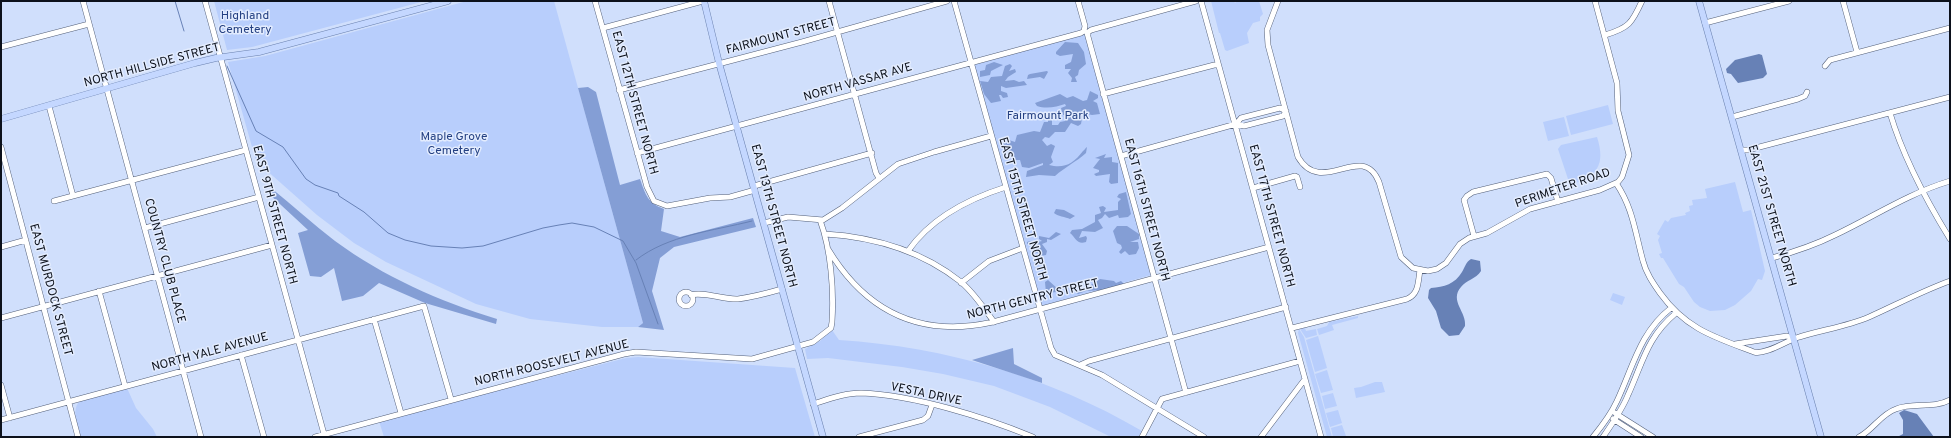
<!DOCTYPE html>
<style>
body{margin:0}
#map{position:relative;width:1951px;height:438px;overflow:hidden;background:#d0dffc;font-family:Overpass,sans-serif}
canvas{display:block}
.frame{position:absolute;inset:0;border:2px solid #0c111b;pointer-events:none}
</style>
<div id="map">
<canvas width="1951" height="438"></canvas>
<div class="frame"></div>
</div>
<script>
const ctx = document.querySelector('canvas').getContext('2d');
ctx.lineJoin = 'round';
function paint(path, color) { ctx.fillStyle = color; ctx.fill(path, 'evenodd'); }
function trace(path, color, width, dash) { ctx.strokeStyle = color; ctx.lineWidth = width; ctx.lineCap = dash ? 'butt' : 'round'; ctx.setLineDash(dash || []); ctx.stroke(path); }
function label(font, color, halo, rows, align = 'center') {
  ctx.font = font + ' Overpass,sans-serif'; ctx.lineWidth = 3; ctx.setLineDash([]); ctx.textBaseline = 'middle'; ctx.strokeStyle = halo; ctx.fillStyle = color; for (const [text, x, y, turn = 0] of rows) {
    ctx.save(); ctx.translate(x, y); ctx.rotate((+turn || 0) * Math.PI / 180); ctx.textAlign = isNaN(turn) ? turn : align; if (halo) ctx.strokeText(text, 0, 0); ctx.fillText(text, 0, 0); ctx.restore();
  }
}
paint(new Path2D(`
 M214,1H425L252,47L227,50Z
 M467,1H554L643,323L638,327H602L530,319L476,304L386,262L354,243L317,215L256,161L228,62L265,56Z
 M1211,1H1234L1235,3L1237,1H1259L1263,14L1260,17V21L1253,23L1247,33L1249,43L1227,51L1225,50L1220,33H1219Z
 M1085,34L1151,275L1042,306L974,65Z
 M1608,105L1613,124L1571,135L1566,116Z
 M1564,117L1569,136L1548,141L1543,122Z
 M1597,137C1606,165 1597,177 1570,185L1558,149L1561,145Z
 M1735,182L1743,212L1751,210L1765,271L1762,280L1758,279L1751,291L1735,305L1725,310L1710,311L1700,307L1694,302L1684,287L1679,284L1663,258H1661L1659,254L1662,253L1658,240L1660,236L1657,234L1665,220L1668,222L1671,218L1686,215L1685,213L1690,211L1689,206L1693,205L1692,200L1707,198L1705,189Z
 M1613,293L1625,297L1622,305L1610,300Z
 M1358,316V318L1332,325L1334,330L1319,335L1317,329L1327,326L1329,322Z
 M1305,328L1306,331L1316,329L1317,335L1306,338L1300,329Z
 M1299,329L1304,337L1332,437H1327L1298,333Z
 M832,330L839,340C946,347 1050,377 1142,431L1138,437H1111L1050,407L994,386L943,374L902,367L828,358L807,359L805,349L820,341Z
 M1318,336L1327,368L1315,372L1306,340Z
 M638,357L795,368L815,437H384L379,421L626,358Z
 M1327,370L1333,390L1321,393L1315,374Z
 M1375,382H1382L1385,392L1356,398L1354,388L1361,387Z
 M127,388L136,408L153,429L157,437H81C78,426 70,409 81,400Z
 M1333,393L1337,406L1325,409L1322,396Z
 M1338,410L1342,423L1330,427L1326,413Z
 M1342,425L1346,436L1333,437L1331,428Z`), '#b8cefc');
paint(new Path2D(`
 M1065,42L1078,43L1084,52L1086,64L1079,70L1078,75L1075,77L1077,82H1071L1072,78L1068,73L1071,69H1065V65L1071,62L1073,54L1060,56L1056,54V52Z
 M994,62L1003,65L991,71L990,75L980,77V71L985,70L986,65Z
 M1010,64L1012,66L1009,71L1015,69L1016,72L1008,77L1005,81L1014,80L1019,82L1024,81L1027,85L1006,88L1001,86V91L1007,93L1008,97L1003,98L1001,95H999L1001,101L991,103L984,94L980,81L988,82L991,77L1002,76L1005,66Z
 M1047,71L1048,72L1044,79L1040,77L1027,79L1028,75L1030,74Z
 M588,87L596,92L620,185L640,179C646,196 648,203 664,209L661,231L680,237L753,218L756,227L674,247L660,258L652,291L664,330L638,327L643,323L578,88Z
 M1090,91L1098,95V98L1093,101L1097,103L1100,114L1092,115L1083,113L1081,124L1078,126L1071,123L1065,132H1055L1049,138L1045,137L1042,140L1047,146L1051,144L1055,146L1051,157L1053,162L1049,165C1064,169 1073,164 1083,151C1085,150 1085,148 1087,147L1086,153C1076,162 1065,167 1055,176L1039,175L1026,177L1027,171L1043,165V163L1029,168L1022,167L1020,160H1015L1010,156L1009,146L1004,147L1003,142L1009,140L1015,142L1017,135L1034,131L1040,132L1044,122H1048V119L1052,120V125H1058L1060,122L1065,121V118L1079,115L1077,113L1063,115L1061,108L1066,106L1065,104C1057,107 1046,109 1037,106L1035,103L1060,94L1067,98L1073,96L1083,101L1087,100Z
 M1106,154L1104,158L1112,157V162L1118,163V183L1111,184L1109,182L1110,174L1096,176L1094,174L1099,172V170L1093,168L1100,159L1095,158Z
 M271,188C292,205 313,224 335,241C384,277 439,301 497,319L496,324L425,303L379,283L363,296L342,301L334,268L321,277L310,276L298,233L308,230L268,193Z
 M1126,192L1131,214L1128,217L1119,218L1118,215L1109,218L1105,214L1102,218L1098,220L1103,228L1095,232L1082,231L1079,238L1086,236L1087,238L1086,242C1077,245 1076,238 1070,233L1072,230L1082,229L1095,222V215L1101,213L1099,207L1103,206L1106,208L1104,212L1118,210V202L1121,199L1117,197L1119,194Z
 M1056,209L1064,210L1075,216L1070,219C1066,217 1057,216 1054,213Z
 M1117,226H1127L1139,234V239L1130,242H1138L1139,248L1136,254L1129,255L1125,251L1121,254L1119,252L1122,248L1121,245L1117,243L1113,231Z
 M1056,232L1061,234L1051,240L1047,239V242L1042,244L1047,251L1046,255L1040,256L1038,253H1035L1031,248L1033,244H1027V242L1030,241L1033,243L1042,241L1039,239V236L1049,238Z
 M1100,279L1114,281L1116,283L1121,281L1124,284L1103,290L1086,291L1078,294L1075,292L1081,290L1082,287H1088Z
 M1048,280L1059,290L1057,292L1046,293L1045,282Z
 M1013,348L1014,364L1042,378V383L972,360Z`), '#849ed5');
paint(new Path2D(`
 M1759,54L1762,55L1767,74L1763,78L1738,83L1731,74L1727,73L1726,69L1735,60Z
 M1471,259L1480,261L1481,271C1476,279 1466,280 1461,287C1449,301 1467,312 1465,326L1459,335L1449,336L1441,328L1436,311L1428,298L1429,290L1431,288C1444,287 1455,284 1462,272C1465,267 1466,262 1471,259Z
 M1904,410L1917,414L1934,437H1897L1903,434V420L1899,413Z`), '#6781b6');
trace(new Path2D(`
 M175,1L184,31
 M227,66L256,131L283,147L306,179L315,185L338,193L339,196L364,212L388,233L405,240L431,246L462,248L483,246L543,228L559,225L572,223L594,227L623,241L636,263L658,324
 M636,260C668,235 713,231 752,221`), '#6781b6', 1);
const minor = new Path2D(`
 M83,1L201,437
 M205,1L324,434
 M595,1L647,187L654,201L667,206L710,198L730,197L755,190
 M829,1L876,173L879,178
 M954,1L1051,348L1055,355L1102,375L1204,437
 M1201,1L1321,437
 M1278,1L1267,30L1268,45L1298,157C1322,198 1362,140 1379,182L1401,257L1413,268L1428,271L1437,269L1446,263L1460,244L1469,238L1487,233L1530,209L1600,190L1618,182L1622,177L1629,155L1618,111L1617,83L1595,1
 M1843,1L1857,52
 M1705,23L1789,1
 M603,28L703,1
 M1605,35C1629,28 1632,23 1642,1
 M1,47L89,24
 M1825,66L1830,60L1950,28
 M619,90L802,42L947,1
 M1103,94L1218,64
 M49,106L73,196
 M1890,113C1903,157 1926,200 1950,239
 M1732,117L1798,99L1805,96L1807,92
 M1,147L78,437
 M1741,150H1748L1950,97
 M637,153L1081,33L1084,31L1085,26L1078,1
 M1121,156L1236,124L1244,126L1283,116L1286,111L1280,108L1241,118L1236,124
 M1616,183C1633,208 1635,232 1643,261C1646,273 1653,283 1660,293C1686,329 1714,337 1754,352C1765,355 1785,342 1796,338C1820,330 1846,327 1869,317C1896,305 1922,291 1950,281
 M754,186L872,153
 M1253,188L1295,176L1297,177L1300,187
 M54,201L246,150
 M764,223L788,217L823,220L842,208L898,164L934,152L991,136
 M145,228L259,197
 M825,234C874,237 922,251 961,282C974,293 984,308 994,322
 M1474,236L1464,200L1467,196L1473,192L1547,174L1551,178L1558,202
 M1,247L26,240
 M828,249C866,312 921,338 993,322L1269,247
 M908,251C931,218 968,199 1006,187
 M1772,258C1794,252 1815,245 1835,235C1875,216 1907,194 1950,181
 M961,283L989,261L1023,248
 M99,291L125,386
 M679 299a7 7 0 1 1 14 0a7 7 0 1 1-14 0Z
 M691,295C703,291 724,300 738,299C753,297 768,293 782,289
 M1,318L272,245
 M374,319L401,413
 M1292,328L1407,299C1419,294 1418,282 1420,270
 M1735,344L1787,336L1794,339
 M241,355L264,437
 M1080,365L1089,361L1286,307
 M1,385L10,418
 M1186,393L1087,33L1091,30L1196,1
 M813,404C829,399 845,393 861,393C914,395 984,417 1033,437
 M1615,413L1653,437
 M1613,419L1641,437
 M1,420L424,306L451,399
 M315,437L624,354L636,352L752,359L813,342L831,328L832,322C834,290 831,250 820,220
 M859,437L923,420L928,416L932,405
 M1142,437L1162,399L1300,361
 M1261,437L1305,379
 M1593,437C1602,426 1611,414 1617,401C1633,367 1640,332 1671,308
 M1603,437C1612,424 1622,410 1628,395C1643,362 1647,337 1676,313
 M1859,437C1873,430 1881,414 1896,409C1913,402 1933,409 1950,400`);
const major = new Path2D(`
 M704,1L719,63L823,437
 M1699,1L1821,437
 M1,119L195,63L216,58L259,52L448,1`);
trace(minor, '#546079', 6);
trace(major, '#6a81af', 7);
trace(minor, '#fff', 5);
trace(major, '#c4d7ff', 6);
label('12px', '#244082', '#e3ecfe', [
 ["Highland",245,17],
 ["Cemetery",245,31],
 ["Fairmount Park",1048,117],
 ["Maple Grove",454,138],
 ["Cemetery",454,152]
]);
label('12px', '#0c111b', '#e3ecfe', [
 ["FAIRMOUNT STREET",781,37,-15],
 ["NORTH HILLSIDE STREET",152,66,-15],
 ["NORTH VASSAR AVE",858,83,-16],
 ["EAST 12TH STREET NORTH",634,103,75],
 ["PERIMETER ROAD",1563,189,-19],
 ["EAST 15TH STREET NORTH",1022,209,74],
 ["EAST 16TH STREET NORTH",1146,210,75],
 ["EAST 9TH STREET NORTH",274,215,75],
 ["EAST 13TH STREET NORTH",773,216,75],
 ["EAST 17TH STREET NORTH",1271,216,75],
 ["EAST 21ST STREET NORTH",1771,216,74],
 ["COUNTRY CLUB PLACE",164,261,75],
 ["EAST MURDOCK STREET",50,290,75],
 ["NORTH GENTRY STREET",1033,300,-14],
 ["NORTH YALE AVENUE",210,353,-15],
 ["NORTH ROOSEVELT AVENUE",552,364,-14],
 ["VESTA DRIVE",926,395,12]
]);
</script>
